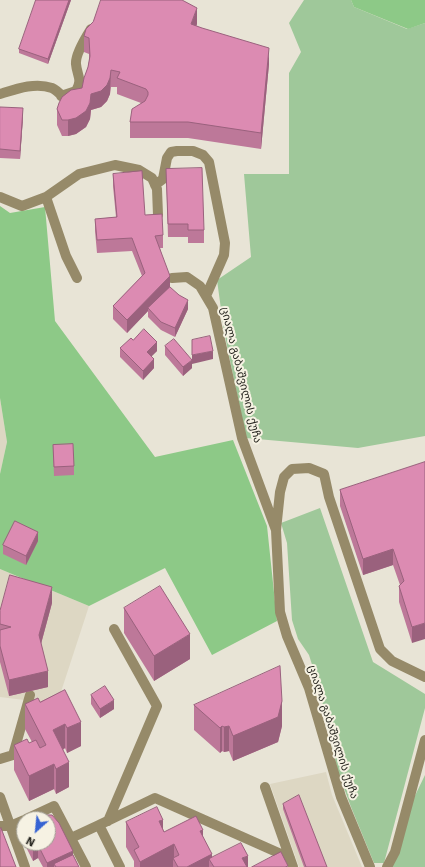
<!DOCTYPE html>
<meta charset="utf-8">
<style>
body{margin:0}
#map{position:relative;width:425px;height:867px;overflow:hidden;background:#e8e4d6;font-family:"Work Sans",sans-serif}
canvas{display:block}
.north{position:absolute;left:16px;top:811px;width:40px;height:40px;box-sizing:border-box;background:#f6f2e3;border:1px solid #a3a095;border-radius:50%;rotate:207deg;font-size:11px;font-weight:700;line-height:16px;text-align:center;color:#26251f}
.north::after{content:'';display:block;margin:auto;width:14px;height:18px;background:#3663d3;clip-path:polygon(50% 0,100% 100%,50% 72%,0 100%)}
</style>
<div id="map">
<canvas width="425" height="867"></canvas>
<div class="north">N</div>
</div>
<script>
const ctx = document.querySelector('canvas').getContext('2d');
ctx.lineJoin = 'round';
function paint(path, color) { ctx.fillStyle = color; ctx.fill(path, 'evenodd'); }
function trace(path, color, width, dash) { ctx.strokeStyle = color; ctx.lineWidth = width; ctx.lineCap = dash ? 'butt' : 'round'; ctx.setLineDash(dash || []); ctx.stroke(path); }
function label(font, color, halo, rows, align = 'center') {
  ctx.font = font + ' "Work Sans","Noto Sans Georgian",sans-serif'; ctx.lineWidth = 4; ctx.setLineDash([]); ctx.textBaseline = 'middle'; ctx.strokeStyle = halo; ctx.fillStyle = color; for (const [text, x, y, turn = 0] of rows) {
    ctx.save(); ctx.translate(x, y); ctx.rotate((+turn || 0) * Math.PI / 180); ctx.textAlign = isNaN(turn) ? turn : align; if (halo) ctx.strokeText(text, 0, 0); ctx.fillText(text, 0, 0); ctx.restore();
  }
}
paint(new Path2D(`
 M0,398L7,442L0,474Z
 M0,569L89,606L57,704L0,697Z
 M326,772L332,795L362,867H299L270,784Z`), '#ddd7c3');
paint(new Path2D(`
 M304,0H351L354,7L407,29L425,23V436L358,448L246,438L224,331L217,280L251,257L244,174H289V73L301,52L289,23Z
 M320,508L373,662L425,694V708L384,863H374L351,807L338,772L319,687L309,655L298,639L292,620L287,543L281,523Z
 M425,775V867H391L409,808Z`), '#9fc89a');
paint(new Path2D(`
 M351,0H425V23L408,29L354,7Z
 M0,206L10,213L45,207L55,321L155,457L233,440L267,526L277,621L212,655L165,568L89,606L0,569V474L7,442L0,398Z`), '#8dc987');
trace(new Path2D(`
 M0,94C16,89 35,82 52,88C57,90 62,96 66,100
 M61,96L76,91C83,79 77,76 76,64C75,54 86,37 91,29
 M155,185L163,179L167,158L171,152L177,151H193L203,155L209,162L225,243L224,255L206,296
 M0,197L22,206L46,197L79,174L115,165L139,170L152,178L157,189L158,215
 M46,197L66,256L77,278
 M172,278L187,277L200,286L213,308L242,438L276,530L280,612L287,636L309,688L341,797L370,867
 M276,530L280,492L284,477L292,469L309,468L324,474L329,497L380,649L392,661L425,677
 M0,759L13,755L30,695
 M265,787L293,867
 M0,797L25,867
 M26,819L54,806L86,867
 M108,821L157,706L114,629
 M0,826H10L24,820
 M71,838L99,825
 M120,867L99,825L155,798L290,858
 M387,867L395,852L425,740`), '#968a69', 10);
paint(new Path2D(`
 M36,0H71L48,64L19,53V49Z
 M197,24L196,26L269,64L261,149L188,138H130V122L141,103L117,94V87H111L110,94L107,101L101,107L91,110L90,119L86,127L76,134L68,136H62L57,125V109L82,88L88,67L89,61V54L84,52V36Z
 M0,107L23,117L20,159L0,158Z
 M166,169L204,230V243H188V237H168Z
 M113,174L145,215L163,235V248H160L170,287L188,309L175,337L161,330L148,317V311L127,333L113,319V306L142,276L132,251L97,253L95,231V219L116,217L113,186Z
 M133,340L157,351L151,356L154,368L143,380L120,357V348Z
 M165,346L192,368L183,376L165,355Z
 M53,445L74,466V475L54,476Z
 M425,462L412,643L399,602V586L400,585L393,565L363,575L340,506V490Z
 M38,541L26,565L3,554V545Z
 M52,603L41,644L48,687L9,696L0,662V611Z
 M124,608L190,659L154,681L124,633Z
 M65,690L81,746L67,753L65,748L63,750L69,787L56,794L54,789L29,801L14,770V745L29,743L32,742L25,729V704L40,702Z
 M91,695L114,709L100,718L91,704Z
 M194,705L282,726L278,742L233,761L229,751L224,752L222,751L220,753L194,730Z
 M283,804L327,867H304L283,809Z
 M126,822L163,829L164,832L203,837L212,857L248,867H134V861L126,847Z
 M27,843H48L73,855L79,867H43L38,858L33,861L27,849Z`), '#bd7899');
paint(new Path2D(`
 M69,0H71L48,64V59Z
 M197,8V24L191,40V24Z
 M269,48V64L261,149V133Z
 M111,70L110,94L107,101L101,107L91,110L90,119L86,127L76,134L68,136V120L91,94Z
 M23,108V117L20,159V151Z
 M170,276V289L148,308V311L127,333V320Z
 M188,300V309L175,337V328Z
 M157,342V351L147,361V352Z
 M213,351V359L192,364V355Z
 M154,359V368L143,380V371Z
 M192,360V368L183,376V367Z
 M38,532V541L26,565V556Z
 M393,549V565L363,575V559Z
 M52,587V603L39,651V635Z
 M425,623V639L412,643V627Z
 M190,634V659L154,681V656Z
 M48,671V687L9,696V680Z
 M114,700V709L100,718V709Z
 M282,701V726L278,742L233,761V736Z
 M81,722V746L67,753V728Z
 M65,724V748L53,755V730Z
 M222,726V751L220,753V728Z
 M229,726V751L224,752V727Z
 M69,762V787L56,794V769Z
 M54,764V789L29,801V776Z
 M163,820V844L159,821Z
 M203,830V855L200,831Z
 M174,844V861L173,858V867H140V862Z
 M38,845V858L33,861V848Z
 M73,851V864H54V867H47V863Z
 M212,854V863L209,859V867H187Z
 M248,856V867H242V858Z`), '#9a617d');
const building = new Path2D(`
 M36,0H69L48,59L19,49Z
 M101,0H182L197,8L191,24L202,28L269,48L261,133L188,122H130L132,109L145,101L148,95V92L146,89L117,78L120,72L111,70L110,78L107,85L101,91L91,94L90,103L86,111L76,118L68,120H62L57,109L59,103L62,97L71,90L82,88L84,78L88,67L90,56L89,38L84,36L86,29L93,22Z
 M0,107L23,108L20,151L0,149Z
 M202,168L204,230H188V224H168L166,169Z
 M142,171L145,215L162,214L163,235L155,236L170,276L127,320L113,306L145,273L132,238L97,240L95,219L117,217L113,174Z
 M170,287L179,295L188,300L175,328L161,322L148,308Z
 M144,329L157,342L147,352L154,359L143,371L120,348L131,338L133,340Z
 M210,336L213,351L192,355V340Z
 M174,339L192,360L183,367L165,346Z
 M73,444L74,466L54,467L53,445Z
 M425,462V623L412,627L399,586L404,581L393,549L363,559L340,490Z
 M15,521L38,532L26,556L3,545Z
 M10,575L52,587L39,635L48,671L9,680L0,646V630L11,627L0,624V611Z
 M160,586L190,634L154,656L124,608Z
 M280,666L282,701L278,717L233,736L229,726L224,727L222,726L220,728L194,705Z
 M105,686L114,700L100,709L91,695Z
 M65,690L81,722L67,728L65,724L53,730L69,762L56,769L54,764L29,776L14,745L27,739L29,743L36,740L40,748L46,745L25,704L38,698L40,702Z
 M299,795L327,867H306L283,804Z
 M157,807L163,820L159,821L164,832L196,816L203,830L200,831L212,854L187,867H178L173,858L179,855L174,844L140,862L134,850L139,847L126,822Z
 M44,815H52L59,823L73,851L47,863L38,845L33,848L30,843H48V819H36Z
 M1,828L16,867H0V829Z
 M241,843L248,856L242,858L247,867H214L209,859Z
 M281,852L288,866L285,867H252Z
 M73,855L79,867H56L54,864Z`);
paint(building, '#dc8bb2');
trace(building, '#9a617d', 1);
label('11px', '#26251f', '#f6f2e3', [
 ["ციალა გაბაშვილის ქუჩა",241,375,76],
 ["ციალა გაბაშვილის ქუჩა",333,732,72]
]);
</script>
